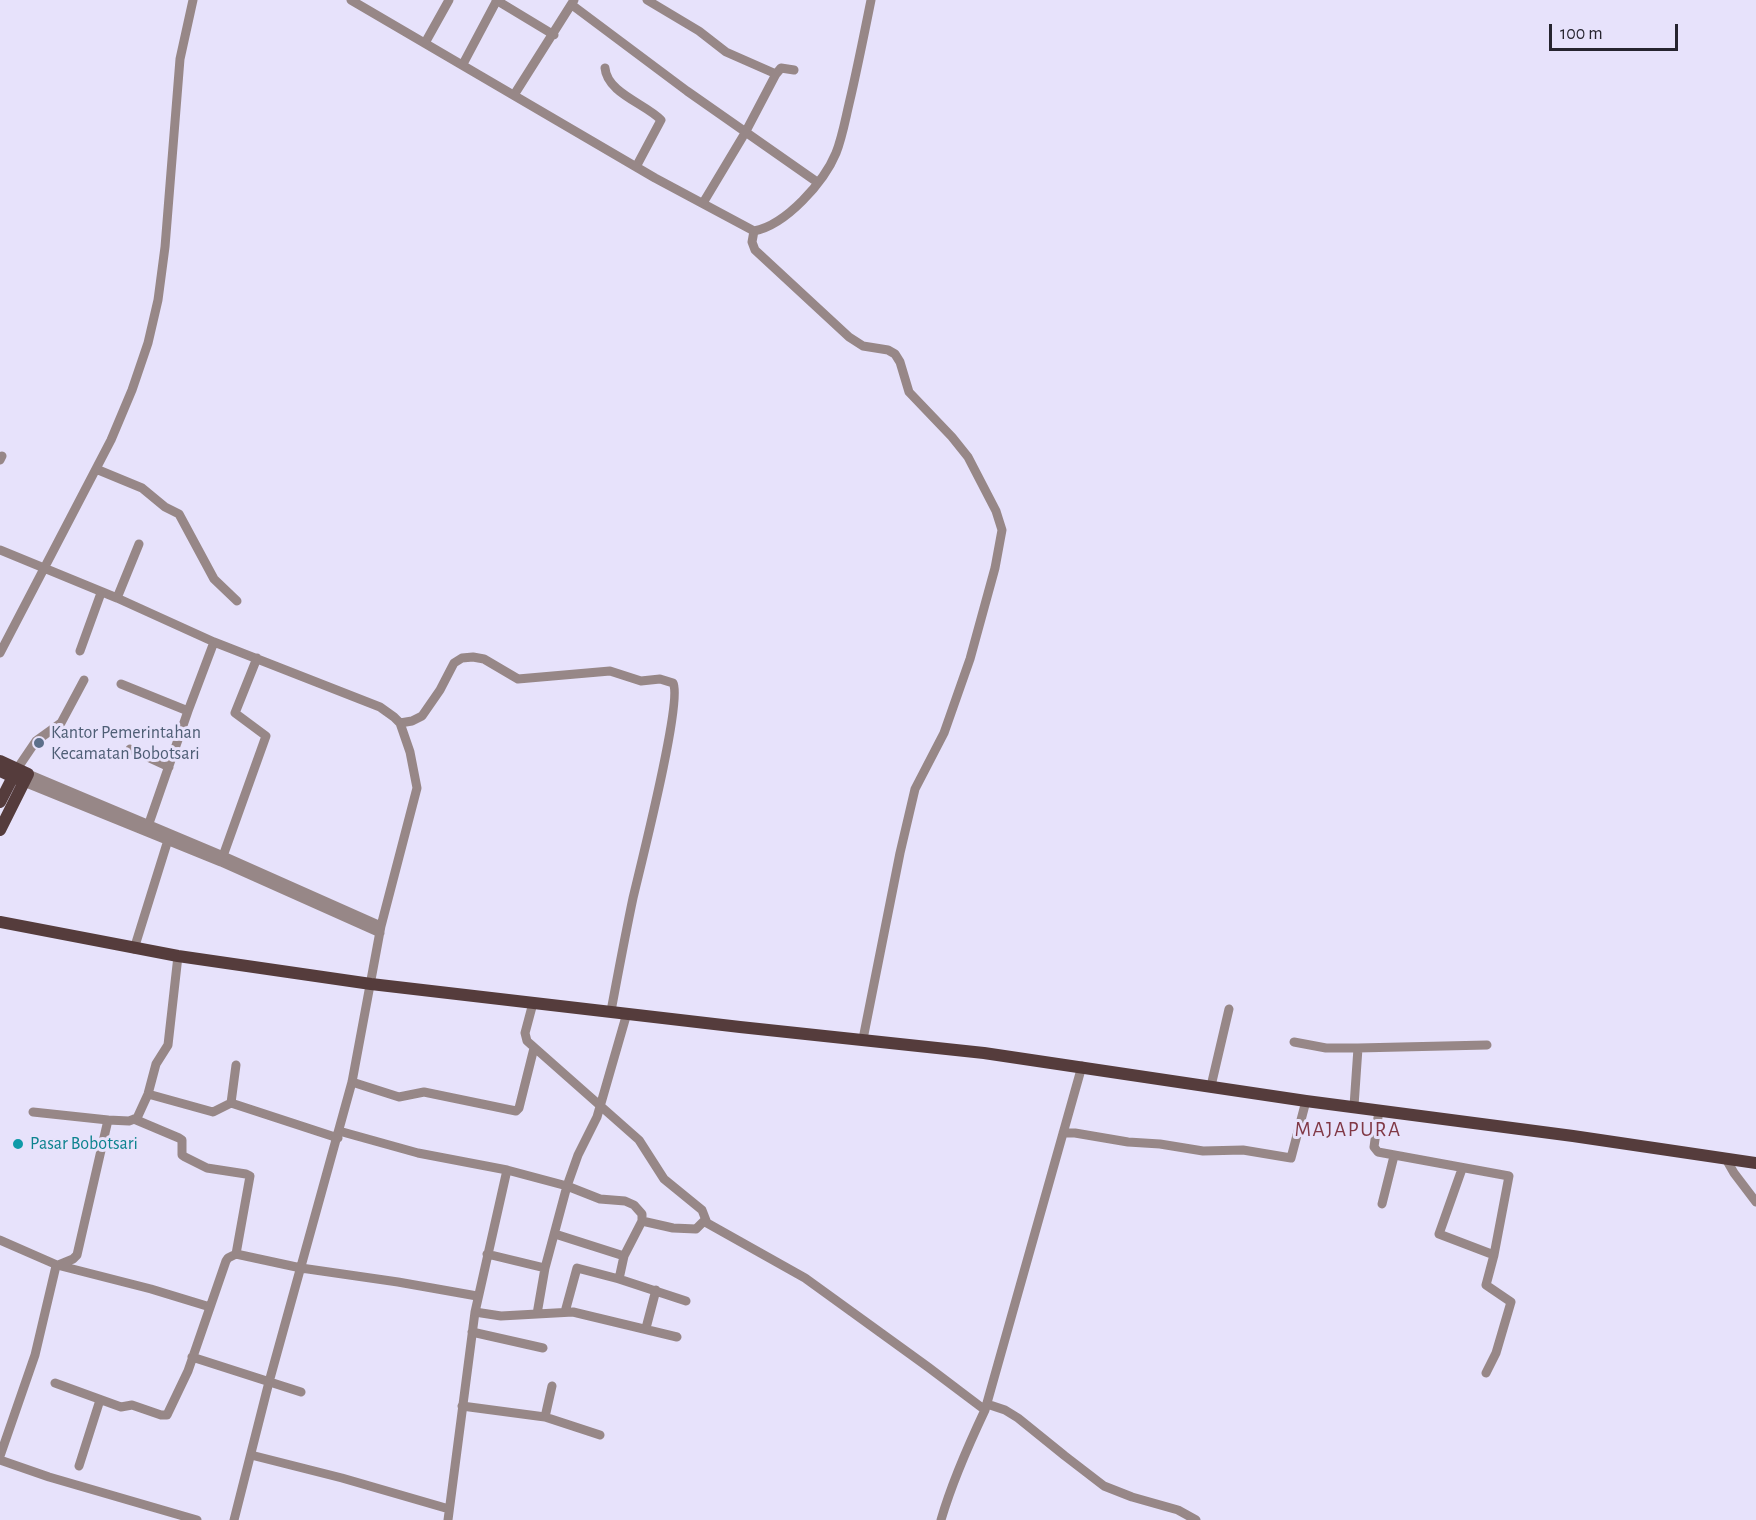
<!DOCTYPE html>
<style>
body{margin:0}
#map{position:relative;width:1756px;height:1520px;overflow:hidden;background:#e7e2fb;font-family:"Alegreya Sans",sans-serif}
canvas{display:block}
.scale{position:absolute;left:1549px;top:24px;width:129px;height:27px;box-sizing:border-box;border:3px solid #26242f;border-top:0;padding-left:8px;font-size:18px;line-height:21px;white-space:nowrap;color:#26242f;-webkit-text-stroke:4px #e7e2fb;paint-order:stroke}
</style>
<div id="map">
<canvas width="1756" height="1520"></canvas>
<div class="scale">100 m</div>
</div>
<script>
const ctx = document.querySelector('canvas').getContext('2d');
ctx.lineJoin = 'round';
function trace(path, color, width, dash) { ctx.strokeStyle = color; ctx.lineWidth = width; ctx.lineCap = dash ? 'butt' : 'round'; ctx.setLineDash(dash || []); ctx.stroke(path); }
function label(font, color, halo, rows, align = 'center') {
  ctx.font = font + ' "Alegreya Sans",sans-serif'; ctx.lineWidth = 6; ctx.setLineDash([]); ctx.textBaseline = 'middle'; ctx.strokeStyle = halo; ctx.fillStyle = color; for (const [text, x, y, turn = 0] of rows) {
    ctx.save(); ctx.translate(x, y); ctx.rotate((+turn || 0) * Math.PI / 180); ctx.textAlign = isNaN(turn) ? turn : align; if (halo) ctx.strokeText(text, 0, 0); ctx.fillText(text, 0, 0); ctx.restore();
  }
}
trace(new Path2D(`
 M351,0L655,178L754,231C786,225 824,182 836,153C842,138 845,121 849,104C857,70 864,35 871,0
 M496,0L554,35
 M647,0L699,31L726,52L776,74
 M572,5L687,91L817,182
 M425,43L449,0
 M463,64L497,0
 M605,68C607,93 646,104 661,120L636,167
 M514,95L574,0
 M703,203L745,133L776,74L781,68L794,70
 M754,231L752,242L755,250L849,337L863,346L888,350L895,354L900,362L909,392L952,437L968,457L996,511L1002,530L995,568L970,659L944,733L915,789L900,853L863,1039
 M0,460L2,456
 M96,469L142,488L165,507L179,514L214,579L237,601
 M0,550L117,598L214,642L380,707L394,717L400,723L410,752L417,788L381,926L352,1082L269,1382L234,1520
 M117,598L139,544
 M80,651L101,593
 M0,653L111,440L132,390L148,343L158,300L165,247L180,59L193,0
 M121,684L188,711
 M400,723L412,721L422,716L440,690L454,663L462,658L473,657L484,659L518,679L610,671L641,681L660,679L673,683C683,700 640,868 633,898C625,936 618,974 611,1011
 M130,749L169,767
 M17,769L36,741L61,723L84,680
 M28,774L223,856L381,926
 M24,782L221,862L380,933
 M147,829L188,711L214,642
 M223,856L266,736L235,713L257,658
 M134,949L168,840
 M533,1003L525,1033L527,1041L639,1140L664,1179L702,1210L707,1223L805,1278L928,1367L985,1410
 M1294,1042L1326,1048H1358
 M352,1082L399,1097L424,1092L516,1111L519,1108L534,1048
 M1211,1086L1229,1009
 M148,1094L213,1112L231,1103L338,1138
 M231,1103L236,1065
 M1354,1106L1358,1048L1487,1045
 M1379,1110L1374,1147L1378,1152L1509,1176L1494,1255
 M33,1112L108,1120
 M134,1119L179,1138L182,1140V1155L185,1157L207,1168L246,1174L250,1176L236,1254
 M339,1131L418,1153L507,1170L567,1186L578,1155L597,1117L627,1013
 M1063,1133H1075L1128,1142L1160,1144L1203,1151L1243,1150L1291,1158L1306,1101
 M1726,1159L1734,1173L1756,1202
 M1462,1169L1439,1234L1494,1255L1486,1285L1511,1302L1496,1353L1486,1373
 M1382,1204L1394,1156
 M642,1221L673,1228L696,1229L705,1220
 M555,1234L624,1256
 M0,1240L57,1265L151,1289L210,1307
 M487,1254L545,1268L567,1186L600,1199L625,1201L634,1205L642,1214V1221L624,1256L619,1279L686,1301
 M475,1312L501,1316L573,1312L677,1337
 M565,1312L577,1268L619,1279
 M537,1314L545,1268
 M646,1328L656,1290
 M472,1332L543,1348
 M192,1357L301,1392
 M55,1383L121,1407L132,1405L161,1415H167L188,1371L226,1261L228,1258L236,1254L301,1268L398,1282L477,1296
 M987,1404L1005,1410L1018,1418L1065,1456L1104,1486L1132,1497L1178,1510L1196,1520
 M462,1406L545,1417L600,1435
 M545,1417L552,1386
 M251,1455L342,1478L449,1509
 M0,1456L35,1355L56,1266L73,1259L77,1255L108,1120L129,1121L137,1118L148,1094L156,1064L168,1045L178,956
 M0,1460L49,1477L197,1520
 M79,1466L100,1400
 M448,1520L475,1312L507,1170
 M941,1520C952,1482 968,1446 985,1410L1082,1066`), '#978787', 9);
trace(new Path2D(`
 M0,761L28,774L0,830
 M0,771L20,780
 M0,802L17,769
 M0,922L178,956L371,984L740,1027L984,1053L1306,1101L1573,1136L1756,1163`), '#553c3c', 12);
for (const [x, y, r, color] of [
 [39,743,6,"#5c6f8a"],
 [18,1144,6,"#0f9aa8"]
]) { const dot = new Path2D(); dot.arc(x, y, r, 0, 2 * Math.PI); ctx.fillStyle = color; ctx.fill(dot); trace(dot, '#e7e2fb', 2); }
label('18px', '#4e5e75', '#e7e2fb', [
 ["Kantor Pemerintahan",51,733],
 ["Kecamatan Bobotsari",51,754]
], 'left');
label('18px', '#0d838f', '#e7e2fb', [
 ["Pasar Bobotsari",30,1144]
], 'left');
ctx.letterSpacing = '1.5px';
label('21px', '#813946', '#e7e2fb', [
 ["MAJAPURA",1348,1130]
]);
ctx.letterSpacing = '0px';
</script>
